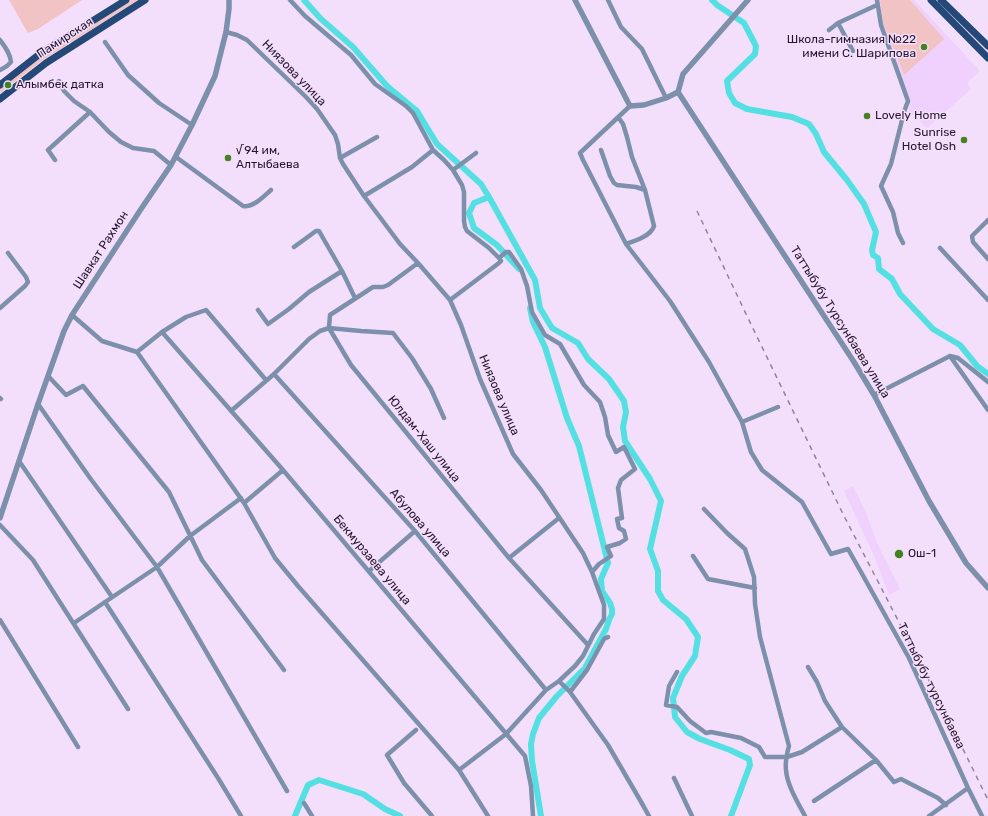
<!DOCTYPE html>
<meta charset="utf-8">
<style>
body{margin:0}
canvas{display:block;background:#f3dffb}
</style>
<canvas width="988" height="816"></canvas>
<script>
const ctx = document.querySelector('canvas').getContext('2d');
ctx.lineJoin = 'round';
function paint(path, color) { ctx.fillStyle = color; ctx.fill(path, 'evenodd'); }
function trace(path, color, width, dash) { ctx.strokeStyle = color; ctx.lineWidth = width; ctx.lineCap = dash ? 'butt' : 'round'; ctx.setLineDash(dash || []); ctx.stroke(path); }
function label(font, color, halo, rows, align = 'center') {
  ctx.font = font + ' Rubik,sans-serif'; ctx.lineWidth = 3; ctx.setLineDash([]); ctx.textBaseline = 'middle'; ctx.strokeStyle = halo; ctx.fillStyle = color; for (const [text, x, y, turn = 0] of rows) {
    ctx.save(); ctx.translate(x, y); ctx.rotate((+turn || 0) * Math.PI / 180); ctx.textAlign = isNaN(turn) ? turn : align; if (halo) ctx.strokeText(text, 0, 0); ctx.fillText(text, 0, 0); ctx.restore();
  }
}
paint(new Path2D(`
 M880,0H914L980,71L967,83L971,89L927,128L909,111L910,102L901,79L882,22Z
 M853,486L867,515L877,543L900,589L889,595L875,558L844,491Z`), '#f0d0fd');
paint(new Path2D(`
 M9,0H82L38,29L28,33Z
 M132,0H138L43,60L0,93V89L41,57Z
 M882,0H910L944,39L904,75L883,22L880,1Z`), '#f1c3c5');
trace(new Path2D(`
 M304,0L321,19L353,47L387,86L417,111L437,144L481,184L489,197L535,280L540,308L552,328L578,343L588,359L609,379L624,401L626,412L623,427L625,441L650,479L661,501L650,549L658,571V591L663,600L686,619L698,637L695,656L682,676L673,698L675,717L687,732L700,739L730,750L749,759L750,765L731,816
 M712,0L717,5L744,23L756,46L755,54L727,81L729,93L735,103L747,109L792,117L809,124L816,134L824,152L847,180L864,204L876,232L872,250L873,255L878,258L879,269L892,279L900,294L933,329L960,345L977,366L988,374
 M489,197L474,203L469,213L474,228L497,245L519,269
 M530,308L533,322L545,347L567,418L579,446L608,563L601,579L602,591L610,603L612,609V614L609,620L606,629L585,668L557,696L539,718L533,734L531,744L532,761L541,816
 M295,816L308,785L319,780L363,794L385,809L400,816`), '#54e0e2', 6);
trace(new Path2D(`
 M290,0L305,16L351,55L375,84L406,106L413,113L433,150L444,160L453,170L462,185L464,192V221L465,227L467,231L489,248L499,258
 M608,0L621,27L642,49L666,98
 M877,0L881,25L908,101L904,112L891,164L881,186L893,212L898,233L903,243
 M838,23L853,51
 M829,30L838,23L877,5
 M226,32L237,35L247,40L306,97L317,109L335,135L338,144L340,158L343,164L364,196L400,244L418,263L450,300L461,325L480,379L513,454L541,490L583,553L592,572L604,605V619L594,634L583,656L575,666L559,681L546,690L506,734L459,770
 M0,40C5,47 10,53 11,62L7,66L0,70
 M105,42L128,75L159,103L192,125
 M59,81L64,91L74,101L90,112L109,132L121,142L133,148L154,151L171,165
 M630,106L580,153L583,160L626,244L670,301L709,362L742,422L751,452L762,470L802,502L831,554L848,549L861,572L909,658L968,788L982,816
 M618,117L623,124L627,137L632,157L645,190L654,226C651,236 635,241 626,244
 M601,150L610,176L614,183L617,185L636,187L645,190
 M176,157L243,206C253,208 264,196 271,190
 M340,158L377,137
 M55,160L48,150L90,112
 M453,170L476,153
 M364,196L412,167L433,150
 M988,220L972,236L973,242L988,259
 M294,247L316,231H319L342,271L355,298
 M940,248L988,300
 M418,263L388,285L383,287H373L330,315L329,328L351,365L509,558L588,645
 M450,300L499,263L501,261L499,258L506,252H509L521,269L527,286L532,312L545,335L560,344L584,385L600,402L605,417L608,435L616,452L624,447L635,469L621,480L618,488L622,518L617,519L619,528L624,531L626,539L620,543L607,547L611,556L599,564L592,572
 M0,308L25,286L28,282L26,277L8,253
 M258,310L268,324L289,309L309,292L342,271
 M72,315L102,341L137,352L162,332L186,317L206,310L266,380
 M162,332L283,470L525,756L531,786L533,816
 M137,352L244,503L275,558L298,586L459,770L488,816
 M950,356L958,358L988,382
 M274,374L415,531L546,690
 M49,377L66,395L83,386L169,492L202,560L284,670
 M874,395L950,356L988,410
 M0,398L1,399
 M38,404L90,478L157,567L287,791
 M231,411L274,374L309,339L320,331L329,328L361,331L393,333L412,358L431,389L444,418
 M742,422L778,407
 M19,461L112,597
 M244,503L283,470
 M704,509L727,533L745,549L754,577L755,604L760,637L789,746C787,753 785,762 786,770C787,785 798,803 805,816
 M0,525L33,560L128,709
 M693,556L708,579L755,588
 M509,558L559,518
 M369,571L415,531
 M105,602L218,778L241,816
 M0,620L78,747
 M74,623L157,567L190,536L241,498
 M808,667L817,682L825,701L842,727L876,760L894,782L901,779L938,798L946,805
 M677,672L669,686L666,705L677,707L690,721L706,733L711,732L741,738L759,747L765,757H787L802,752L842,727
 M559,681L570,692L608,745L640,800L649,816
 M570,692L587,670L604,639L608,637
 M416,730L387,755L404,783L432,816
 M674,778L692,816
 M814,801L876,760
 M304,803L312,816
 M929,816L968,788`), '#7c90ac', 4.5);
trace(new Path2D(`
 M575,0L630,106L644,105L666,98L678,92
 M678,92L854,362L874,395L929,501L966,563L988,588
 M678,92L683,74L748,0
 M0,518L38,404L64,331L72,315L141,209L171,165L192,125L215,76L226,32L229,9V0`), '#7c90ac', 5.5);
trace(new Path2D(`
 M931,0L988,58
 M941,0L988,46
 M0,85L41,53L126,0
 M0,99L46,63L145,0`), '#244877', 7);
trace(new Path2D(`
 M697,211L747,316L843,514L933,688L988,800`), '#93809b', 1.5, [5, 5]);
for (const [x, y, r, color] of [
 [924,47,4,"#44811f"],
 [8,85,4,"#44811f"],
 [867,116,4,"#44811f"],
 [964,140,4,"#44811f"],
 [228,158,4,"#44811f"],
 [899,554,5,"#44811f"]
]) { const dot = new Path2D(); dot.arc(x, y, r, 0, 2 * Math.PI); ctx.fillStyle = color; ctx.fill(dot); trace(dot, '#f3dffb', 1.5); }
label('12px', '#27152e', '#f3dffb', [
 ["Памирская",65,38,-33],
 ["Ниязова улица",294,73,46],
 ["Шавкат Рахмон",101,250,-57],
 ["Таттыбубу Турсунбаева улица",840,322,58],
 ["Ниязова улица",499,395,67],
 ["Юлдам-Хаш улица",424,439,51],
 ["Абулова улица",420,523,49],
 ["Бекмурзаева улица",372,560,50],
 ["Таттыбубу турсунбаева",931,686,64]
]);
label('12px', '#27152e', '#f3dffb', [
 ["Школа-гимназия №22",916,40,"right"],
 ["имени С. Шарипова",916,54,"right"],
 ["Алымбек датка",16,85],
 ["Lovely Home",875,116],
 ["Sunrise",956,133,"right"],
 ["Hotel Osh",956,147,"right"],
 ["√94 им,",236,151],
 ["Алтыбаева",236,165],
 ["Ош-1",908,554]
], 'left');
</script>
